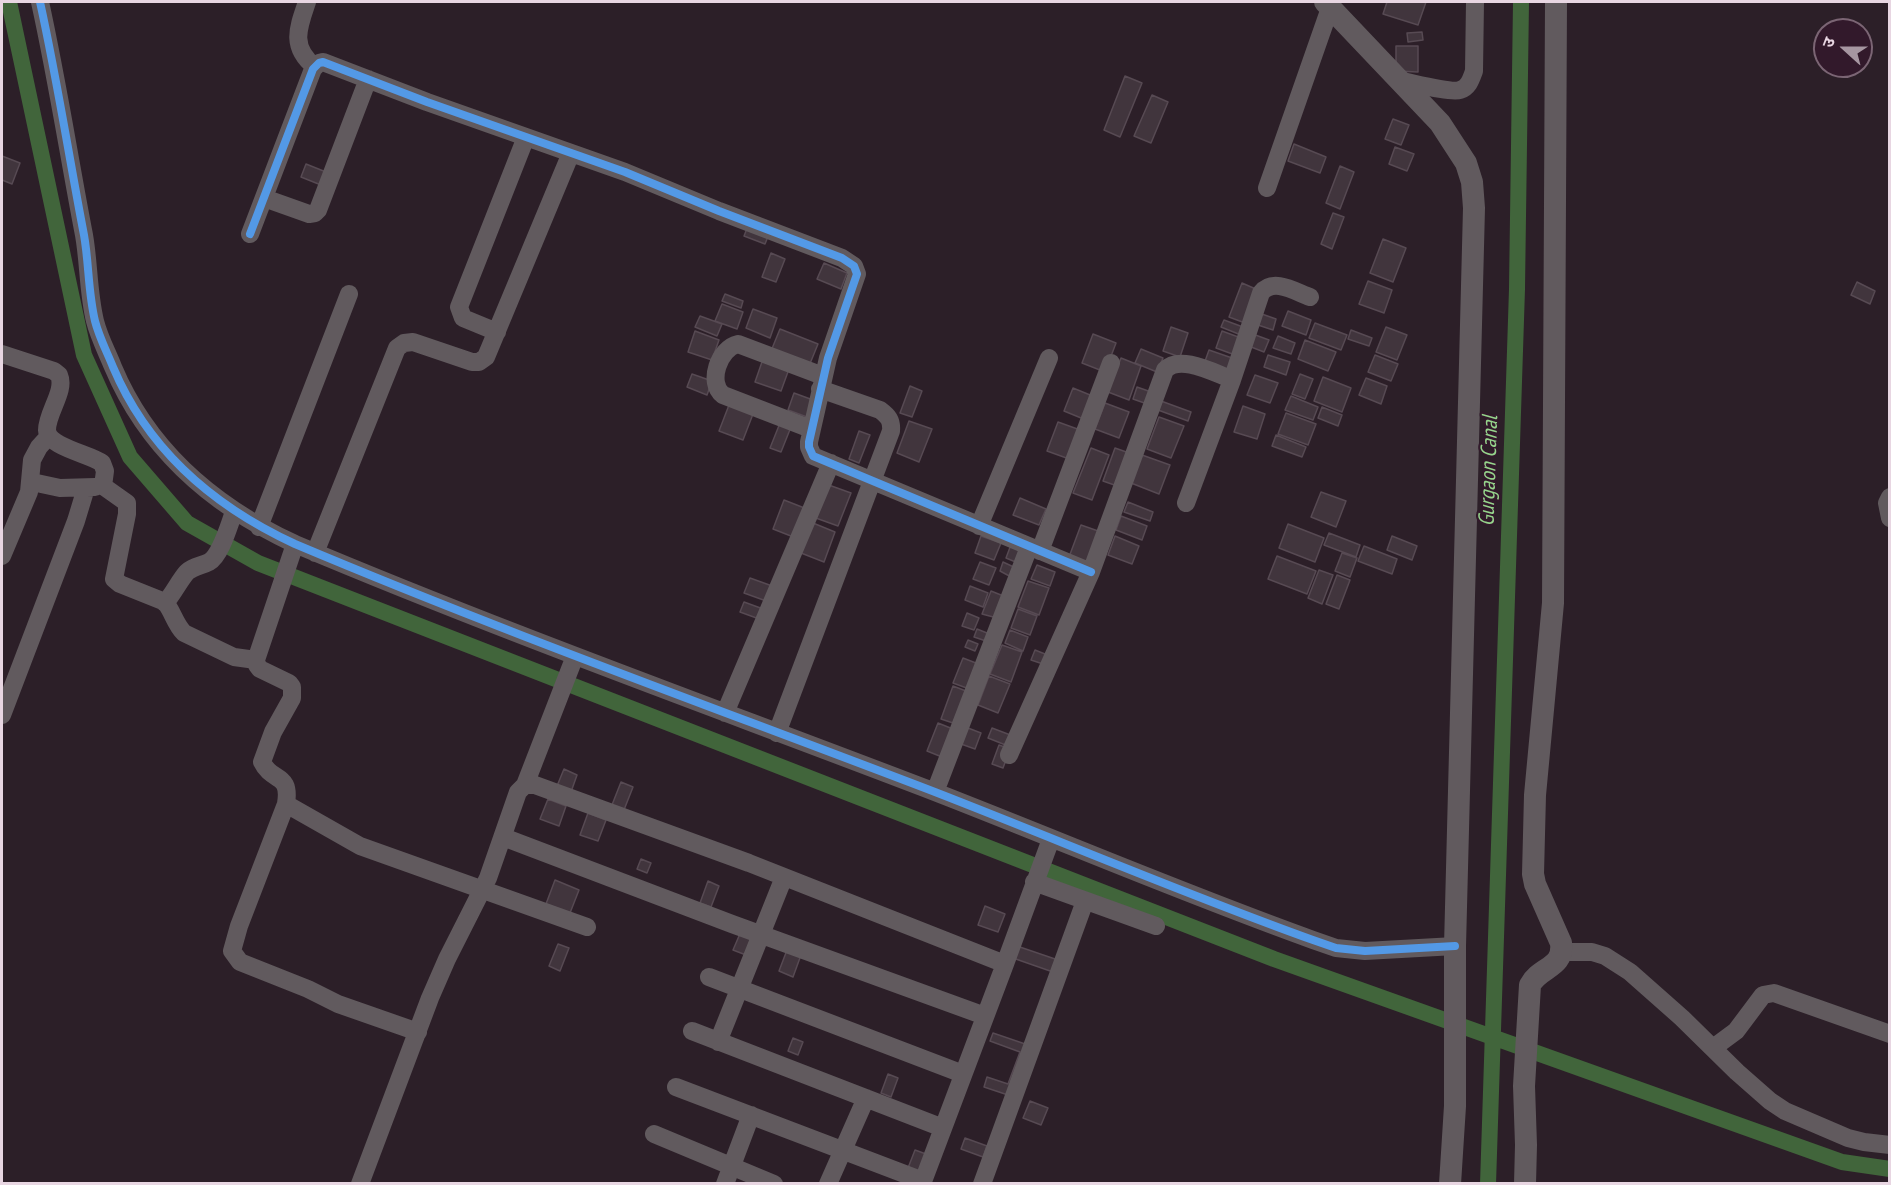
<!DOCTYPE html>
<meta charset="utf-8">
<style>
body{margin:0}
#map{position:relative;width:1891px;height:1185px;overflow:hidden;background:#2c1f28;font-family:"PT Sans Narrow","Noto Sans Devanagari",sans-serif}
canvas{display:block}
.frame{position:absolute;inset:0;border:3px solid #e8d6e2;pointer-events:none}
.north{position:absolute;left:1813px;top:18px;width:60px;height:60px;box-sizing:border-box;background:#32192b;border:2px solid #7b6574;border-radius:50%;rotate:291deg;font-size:16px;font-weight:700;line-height:24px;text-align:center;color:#e8d6e2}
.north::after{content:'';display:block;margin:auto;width:21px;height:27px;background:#a696a1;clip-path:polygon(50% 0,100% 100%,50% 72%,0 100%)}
</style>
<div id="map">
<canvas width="1891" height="1185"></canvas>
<div class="frame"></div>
<div class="north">उ</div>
</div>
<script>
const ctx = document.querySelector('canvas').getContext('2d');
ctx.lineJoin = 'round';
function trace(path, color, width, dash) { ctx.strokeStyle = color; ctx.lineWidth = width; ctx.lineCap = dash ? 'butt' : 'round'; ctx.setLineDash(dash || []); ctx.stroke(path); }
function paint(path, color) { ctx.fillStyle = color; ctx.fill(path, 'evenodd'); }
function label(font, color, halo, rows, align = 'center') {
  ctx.font = font + ' "PT Sans Narrow",sans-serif'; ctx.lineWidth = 4.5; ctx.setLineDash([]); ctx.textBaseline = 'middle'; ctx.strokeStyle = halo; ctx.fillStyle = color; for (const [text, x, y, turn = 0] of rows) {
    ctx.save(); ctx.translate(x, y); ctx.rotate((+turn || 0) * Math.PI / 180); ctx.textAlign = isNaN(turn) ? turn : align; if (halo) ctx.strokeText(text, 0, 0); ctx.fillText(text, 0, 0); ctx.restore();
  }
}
trace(new Path2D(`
 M9,2L84,355L130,457L187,523L258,563L1274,959L1842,1162L1890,1169
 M1488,1184L1517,289L1521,2`), '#41653b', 16);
const building = new Path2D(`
 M1387,2H1426L1418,25L1383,14Z
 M1422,32L1423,40L1408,42L1407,33Z
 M1396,46H1418V72L1396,71Z
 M1125,76L1142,83L1120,137L1104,130Z
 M1152,95L1168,102L1151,143L1134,136Z
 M1393,119L1409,125L1401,145L1385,139Z
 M1294,144L1326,157L1320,173L1288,161Z
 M1395,147L1414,154L1407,171L1389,164Z
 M2,156L20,163L12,184L2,180Z
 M306,164L326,172L321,185L301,177Z
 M1340,166L1354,172L1340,209L1326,203Z
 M1333,213L1344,217L1332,249L1321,244Z
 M748,226L769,234L765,244L744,236Z
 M1383,239L1406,248L1393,282L1370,273Z
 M771,253L785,259L776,282L762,277Z
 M824,263L847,273L841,289L817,279Z
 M1368,281L1392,290L1384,313L1359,304Z
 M1857,282L1875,291L1870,304L1851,295Z
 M1242,283L1258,290L1245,323L1229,317Z
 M725,294L743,301L741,308L722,301Z
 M722,304L743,312L737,329L715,321Z
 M753,309L777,318L770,338L746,328Z
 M1288,311L1311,320L1306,335L1282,326Z
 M1259,313L1276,319L1273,330L1255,324Z
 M700,316L722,324L717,336L695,327Z
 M1224,320L1243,327L1241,335L1221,327Z
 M1315,323L1347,335L1341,350L1309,338Z
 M1171,327L1188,333L1180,357L1163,351Z
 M1386,327L1407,335L1397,360L1376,352Z
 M780,329L818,344L809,366L771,351Z
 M1351,330L1372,338L1369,346L1348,339Z
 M695,331L719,340L712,360L688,352Z
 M1222,331L1241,338L1235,355L1216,348Z
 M1250,333L1269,340L1264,352L1246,345Z
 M1093,334L1116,343L1105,372L1082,363Z
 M1278,336L1295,343L1291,354L1273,348Z
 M1305,340L1336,352L1328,371L1298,359Z
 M1141,349L1163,358L1157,372L1135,363Z
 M1209,350L1235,359L1229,374L1204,364Z
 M1268,355L1290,362L1286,375L1264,367Z
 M1375,355L1398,364L1391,381L1368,372Z
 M1121,358L1141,366L1129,400L1108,392Z
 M763,359L789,369L781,391L755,382Z
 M692,374L712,381L707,395L687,387Z
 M1300,374L1313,379L1305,399L1292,394Z
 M1255,375L1278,383L1270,403L1247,395Z
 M1323,377L1351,388L1342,412L1314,401Z
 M1366,378L1387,386L1381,404L1359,395Z
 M910,386L922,391L912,417L900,413Z
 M1137,387L1154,393L1150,405L1133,399Z
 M1073,388L1095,397L1086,420L1064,411Z
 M794,393L813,400L807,417L788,410Z
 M1291,396L1318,407L1313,420L1285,410Z
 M1161,401L1191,412L1188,421L1158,410Z
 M1105,403L1129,412L1119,438L1095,429Z
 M729,405L753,414L743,440L719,431Z
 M1243,406L1265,414L1257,439L1234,432Z
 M1322,407L1342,415L1338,426L1318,418Z
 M1286,413L1316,424L1308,445L1278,434Z
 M1159,417L1184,426L1171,458L1147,449Z
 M909,421L932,429L919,462L897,453Z
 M1058,422L1083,431L1072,460L1047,451Z
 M780,423L791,427L781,452L770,448Z
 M859,431L870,435L859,463L849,459Z
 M1276,435L1306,447L1302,457L1272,446Z
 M1091,448L1109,455L1092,500L1073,493Z
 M1115,448L1132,454L1120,487L1103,481Z
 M1142,455L1170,465L1159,494L1131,483Z
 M826,484L851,493L838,526L813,517Z
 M1321,492L1346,501L1336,527L1311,517Z
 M1020,498L1046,509L1039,525L1013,515Z
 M784,500L807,509L796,538L773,529Z
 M1128,502L1153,512L1150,521L1124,512Z
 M1121,516L1147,526L1142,540L1116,530Z
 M813,523L835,532L824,562L801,553Z
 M1288,524L1324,538L1315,562L1279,548Z
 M1081,525L1101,532L1089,564L1069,557Z
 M1329,533L1360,545L1356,557L1324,545Z
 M981,536L1001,543L994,560L975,553Z
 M1115,536L1139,546L1132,564L1108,555Z
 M1392,536L1417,546L1412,560L1387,550Z
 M1012,542L1025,546L1018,563L1006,558Z
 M1364,546L1397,559L1392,574L1358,561Z
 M1342,553L1357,558L1350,577L1335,571Z
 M1277,556L1316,571L1307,594L1268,579Z
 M980,562L996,568L989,585L973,579Z
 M1003,562L1018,569L1013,578L1000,571Z
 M1037,565L1055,572L1050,586L1031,579Z
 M1319,570L1333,575L1322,604L1308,598Z
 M1337,575L1350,580L1339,609L1326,604Z
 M750,578L775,587L769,602L744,593Z
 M1028,581L1049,588L1039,615L1018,607Z
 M970,586L988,593L983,607L965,600Z
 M991,591L1006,597L997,618L982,614Z
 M744,602L766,610L762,620L740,612Z
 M1018,609L1037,616L1030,635L1011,628Z
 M967,613L979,618L974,630L962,626Z
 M977,629L992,635L989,642L974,637Z
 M1010,630L1028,637L1023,651L1005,643Z
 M968,640L978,644L975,651L965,647Z
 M1002,645L1022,652L1011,682L990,674Z
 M1035,650L1050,656L1046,665L1031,660Z
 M963,658L981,665L972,690L953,683Z
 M989,676L1010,684L998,713L978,705Z
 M953,686L966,691L953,723L941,719Z
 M938,723L953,729L942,757L927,751Z
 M968,728L981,733L975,749L961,744Z
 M992,728L1013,736L1008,746L988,738Z
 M999,745L1010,749L1003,768L992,764Z
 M564,769L577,775L571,792L557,786Z
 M621,782L633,787L622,815L610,810Z
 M548,799L566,806L559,826L540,819Z
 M588,813L606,820L598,841L580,835Z
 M641,859L651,863L647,873L637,869Z
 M555,880L579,890L570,913L546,904Z
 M708,881L719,886L711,907L700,903Z
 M985,906L1005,914L998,932L978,925Z
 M742,929L754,933L746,955L733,950Z
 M558,944L569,948L560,971L549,966Z
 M1014,945L1058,960L1053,972L1010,957Z
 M787,950L801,955L793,977L779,971Z
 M993,1033L1031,1046L1014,1097L984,1087L987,1077L1008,1084L1020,1052L990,1041Z
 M793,1038L803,1042L798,1055L788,1051Z
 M888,1074L898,1078L891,1097L881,1093Z
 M1030,1101L1048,1108L1041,1125L1023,1118Z
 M965,1138L987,1146L983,1157L961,1149Z
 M915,1150L926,1154L919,1172L908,1168Z`);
paint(building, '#41353d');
trace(building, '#574a53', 1.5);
trace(new Path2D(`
 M40,2C57,79 69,157 84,235C89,263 88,292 95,321C99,337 107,352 113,367C148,450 215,507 295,544C506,633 721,710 935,792C1061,841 1185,894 1313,940L1336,948L1365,951L1455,946
 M307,2C298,28 290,47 315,67
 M1402,81C1413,83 1451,93 1460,90C1469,87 1471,79 1474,71L1475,2
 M1267,188L1330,8
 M264,198L309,214L315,213L318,210L368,79
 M250,234L313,69L319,63L323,62L427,102L625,172L719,211L842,258L854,266L857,274L828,358L809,442V447L813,456L1091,572
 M497,332L463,318L459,307L526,137
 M2,354L54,371L59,375C66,391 47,412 47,430C48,447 90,454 102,463L105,471L103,486L127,503V514L114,579L120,584L165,602C173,612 175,624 184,633L234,657L256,660
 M811,429L723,395C707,383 719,348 738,344L823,376
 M32,482L60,488L95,487
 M1890,497L1887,503L1890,518
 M1186,503L1232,380L1261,293C1273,277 1296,292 1310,297
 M979,526L1049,358
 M259,527L349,294
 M295,544L256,660L257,665L260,669L289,683L292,687V698L273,732L262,762C272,783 291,772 286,804L239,926L232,951L240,962L308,989L338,1004L418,1032
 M1040,551L1111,363
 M315,553L397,348L404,343L413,342L472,362H479L486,357L571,153
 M2,556L29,492L32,460L39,447L49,436
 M165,603C174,593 179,581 187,572C194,566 201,566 209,562C221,555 229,525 234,512
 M725,713L831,463
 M2,715L76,521L86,488
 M777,733L891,431C892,420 888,416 880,410L820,389
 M1009,755L1091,572L1165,370C1180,354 1214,373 1231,379
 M525,785L575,656
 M935,792L1029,547
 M286,804L360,846L587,927
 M503,837L732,924L985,1016
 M1034,882L1156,926
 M1562,952H1592L1605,956L1630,972L1682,1018L1737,1072L1770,1101L1785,1111L1848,1138L1864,1142L1890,1145
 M709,977L963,1074
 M692,1031L943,1128
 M718,1042L784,877
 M1713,1048L1736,1031L1763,995L1774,993L1890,1034
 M676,1087L923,1181
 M654,1134L774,1184
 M360,1184L430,998L447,959L488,878L518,792L525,785H535L749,863L1005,964
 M725,1184L751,1115
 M828,1184L866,1098
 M922,1184L1005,964L1051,839
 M982,1184L1085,901`), '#615a5e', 18);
trace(new Path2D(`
 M1325,2L1440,123L1466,163L1472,182L1474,208L1455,946V1106L1450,1184
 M1525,1184L1526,1145L1524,1086L1530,985C1540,966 1564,969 1561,943L1535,884L1533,874L1535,795L1553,603L1556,2`), '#615a5e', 22);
trace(new Path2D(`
 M40,2C57,79 69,157 84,235C89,263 88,292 95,321C99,337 107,352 113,367C148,450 215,507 295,544C506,633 721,710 935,792C1061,841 1185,894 1313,940L1336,948L1365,951L1455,946
 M250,234L313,69L319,63L323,62L427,102L625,172L719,211L842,258L854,266L857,274L828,358L809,442V447L813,456L1091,572`), '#5399e6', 8);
label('italic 22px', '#96d48c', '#32192b', [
 ["Gurgaon Canal",1489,471,-88]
]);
</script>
